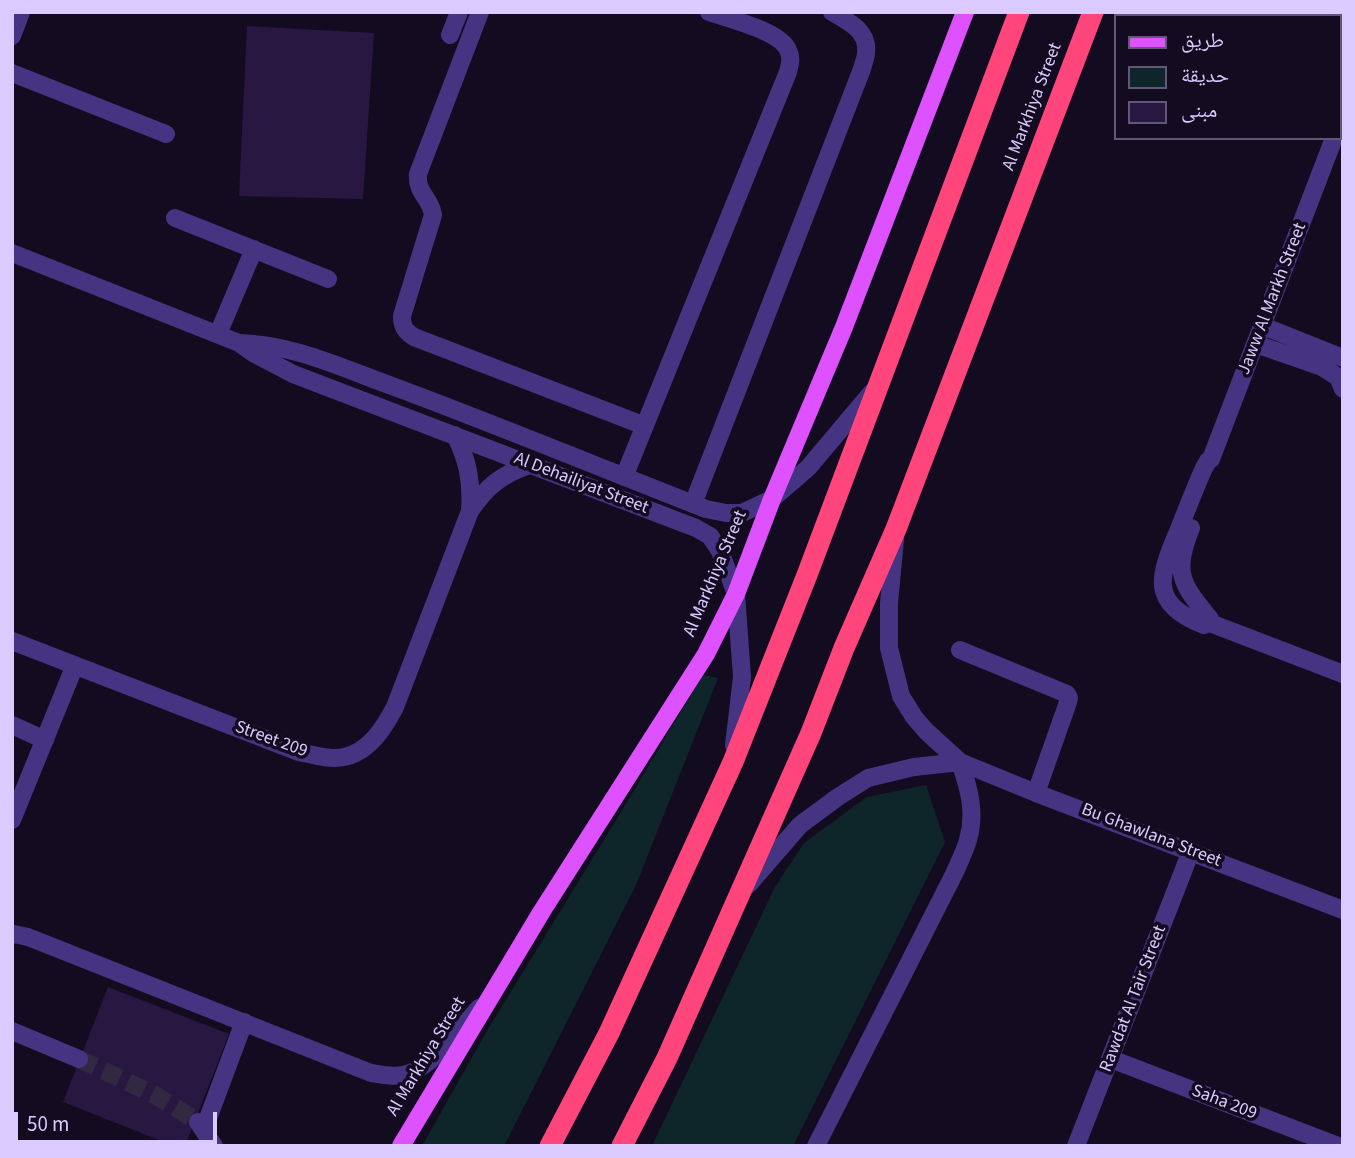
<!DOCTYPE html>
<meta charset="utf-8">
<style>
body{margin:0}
#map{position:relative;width:1355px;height:1158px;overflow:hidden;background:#130b20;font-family:"Source Sans 3","Noto Naskh Arabic",sans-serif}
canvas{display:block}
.frame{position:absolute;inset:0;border:14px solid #dacaff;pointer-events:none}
.legend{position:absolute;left:1114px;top:14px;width:228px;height:126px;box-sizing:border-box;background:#130b20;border:2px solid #635779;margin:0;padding:9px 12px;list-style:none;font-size:21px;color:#dacaff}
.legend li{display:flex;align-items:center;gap:14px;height:35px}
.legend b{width:35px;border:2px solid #635779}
.scale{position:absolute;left:14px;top:1112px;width:203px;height:32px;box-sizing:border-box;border:4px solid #dacaff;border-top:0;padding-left:9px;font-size:21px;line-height:24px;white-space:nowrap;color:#dacaff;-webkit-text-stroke:5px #130b20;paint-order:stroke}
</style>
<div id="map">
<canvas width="1355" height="1158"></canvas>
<div class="frame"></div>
<ul class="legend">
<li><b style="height:9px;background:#de51ff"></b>طريق</li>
<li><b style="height:19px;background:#0e262a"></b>حديقة</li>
<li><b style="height:19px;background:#271741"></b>مبنى</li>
</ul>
<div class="scale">50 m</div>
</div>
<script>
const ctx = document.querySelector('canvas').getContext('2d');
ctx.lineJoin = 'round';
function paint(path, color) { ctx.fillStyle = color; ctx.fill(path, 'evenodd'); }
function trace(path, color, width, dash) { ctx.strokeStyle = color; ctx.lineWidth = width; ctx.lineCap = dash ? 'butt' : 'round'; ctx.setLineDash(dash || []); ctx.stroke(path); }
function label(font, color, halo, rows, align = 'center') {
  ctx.font = font + ' "Source Sans 3",sans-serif'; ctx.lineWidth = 7; ctx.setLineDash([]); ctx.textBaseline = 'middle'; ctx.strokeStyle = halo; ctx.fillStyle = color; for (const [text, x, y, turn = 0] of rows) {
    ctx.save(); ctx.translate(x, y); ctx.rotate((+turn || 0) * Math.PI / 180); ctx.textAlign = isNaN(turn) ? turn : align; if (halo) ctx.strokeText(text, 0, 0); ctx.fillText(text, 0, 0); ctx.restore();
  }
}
paint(new Path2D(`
 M703,675L718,678L636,885L504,1146H422L488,1029L615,822Z
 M926,785L945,842L793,1146H652L775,887L804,843L867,797Z`), '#0e262a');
paint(new Path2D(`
 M247,26L374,33L363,199L239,196Z
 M108,987L229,1034L185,1146H174L63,1102Z`), '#271741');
trace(new Path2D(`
 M79,1059L155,1095L195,1120`), '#312841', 18, [18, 9]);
trace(new Path2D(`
 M480,12L418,174C416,193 431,198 433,215L402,316C402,327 405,331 414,337L645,426
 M450,35L459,12
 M12,36L21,12
 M12,73L166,134
 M1339,125L1343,116
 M1334,138L1211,459L1208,461L1204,468C1195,488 1187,509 1179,529C1160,574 1147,603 1204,625L1210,623L1343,674
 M175,218L328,279
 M12,253L239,343L253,353L293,374L696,528L710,536L720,551L736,594L742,677L734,745
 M1263,326L1343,358
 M218,334L254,249
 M239,343C292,344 342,368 392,386C497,425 601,468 706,509L726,513H742L772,499L808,468L872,392
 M1256,344L1322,367L1338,377L1343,389
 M455,435C468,460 472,482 470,511
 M624,477L788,72C790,64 792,58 788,50C780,31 729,19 709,12
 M693,504L862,69C863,64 866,58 866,53C869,31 848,21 832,12
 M1191,528C1173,574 1181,583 1210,619V623
 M895,540L889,603V648L901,696L914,717L926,731L960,762L1036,793L1343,910
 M12,641L299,752C313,755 329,760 344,757C369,752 384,728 395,707L470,511C487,486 501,475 529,465
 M960,650L1067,694L1069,698L1067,705L1036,793
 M12,725L45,740
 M12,820L75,665
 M748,885L800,825L838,797L868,778L914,767L960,762
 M12,935L14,934L28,937L371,1073C384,1075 398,1078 410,1073C434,1064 461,1028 479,1008
 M12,1031L79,1059
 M1111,1059L1338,1146
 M198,1122L214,1146
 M204,1129L244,1022
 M816,1146L955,872C959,862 965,851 968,840C976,813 969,788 960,762
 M1076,1146L1191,851`), '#453481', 18);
trace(new Path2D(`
 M401,1146L542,911L706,654L736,594L772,499L844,327L965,12`), '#de51ff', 18);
trace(new Path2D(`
 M550,1146L609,1033L733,762L807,575L1019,12
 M622,1146L667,1058L811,733L844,648L896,529L1093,12`), '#ff457c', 21);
label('18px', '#dacaff', '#130b20', [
 ["Al Markhiya Street",1033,107,-69],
 ["Jaww Al Markh Street",1273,299,-69],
 ["Al Dehailiyat Street",581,484,21],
 ["Al Markhiya Street",716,574,-67],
 ["Street 209",271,740,20],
 ["Bu Ghawlana Street",1151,836,21],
 ["Rawdat Al Tair Street",1134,999,-69],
 ["Al Markhiya Street",427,1057,-59],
 ["Saha 209",1224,1103,21]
]);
</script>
